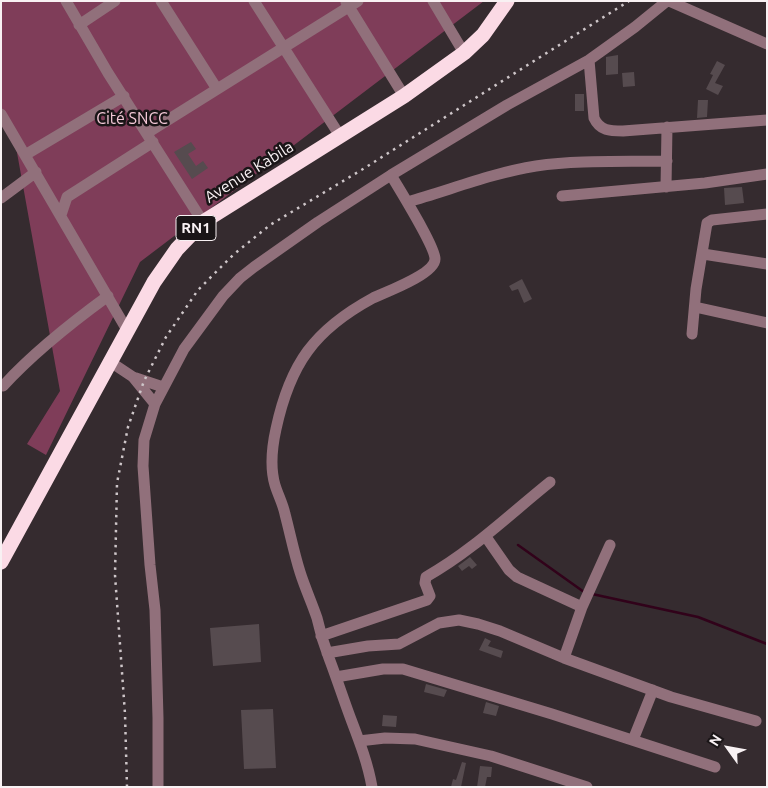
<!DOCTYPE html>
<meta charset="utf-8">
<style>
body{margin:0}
#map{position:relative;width:768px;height:788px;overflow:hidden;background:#352b2f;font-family:Ubuntu,sans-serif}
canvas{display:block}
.frame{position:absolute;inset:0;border:2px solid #f8f1f3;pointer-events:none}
.north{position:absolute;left:703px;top:723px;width:50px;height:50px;-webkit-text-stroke:4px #1a1517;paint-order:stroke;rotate:302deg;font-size:14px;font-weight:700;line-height:20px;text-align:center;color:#f8f1f3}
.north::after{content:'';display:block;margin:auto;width:18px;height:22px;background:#f8f1f3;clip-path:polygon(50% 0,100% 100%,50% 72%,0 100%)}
</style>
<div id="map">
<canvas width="768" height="788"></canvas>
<div class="frame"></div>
<div class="north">N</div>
</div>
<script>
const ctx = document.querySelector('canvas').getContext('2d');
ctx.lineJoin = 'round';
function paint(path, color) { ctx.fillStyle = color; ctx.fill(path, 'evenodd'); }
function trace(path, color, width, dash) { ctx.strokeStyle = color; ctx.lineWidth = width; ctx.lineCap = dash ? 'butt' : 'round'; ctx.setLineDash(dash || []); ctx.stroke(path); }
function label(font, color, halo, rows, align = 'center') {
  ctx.font = font + ' Ubuntu,sans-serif'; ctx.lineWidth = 5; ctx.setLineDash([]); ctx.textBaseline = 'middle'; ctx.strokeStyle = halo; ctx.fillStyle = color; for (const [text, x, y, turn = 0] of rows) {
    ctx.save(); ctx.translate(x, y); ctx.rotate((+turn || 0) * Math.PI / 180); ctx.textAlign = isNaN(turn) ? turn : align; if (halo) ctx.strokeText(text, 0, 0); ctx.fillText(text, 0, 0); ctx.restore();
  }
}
paint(new Path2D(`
 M1,1H484L140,262L46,455L27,444L60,391L14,136L1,117Z`), '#7f3d59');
trace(new Path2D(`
 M518,545L584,592
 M592,594L698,617L767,644`), '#31021a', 2.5);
paint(new Path2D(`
 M618,55V74L606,75V57Z
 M717,61L725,65L715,83L723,86L718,95L706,89L713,75L710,74Z
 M634,72L635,86L623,87L622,73Z
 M575,94H584V111H575Z
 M698,100H708L707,117L697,118Z
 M191,142L196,149L188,154L196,166L203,161L208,168L192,179L174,152Z
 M742,187L744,203L725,205L724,188Z
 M522,279L532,299L524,303L518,289L512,291L509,286Z
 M470,557L477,565L472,569L469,566L462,571L458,566Z
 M259,624L261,662L213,666L210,628Z
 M485,638L491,641L488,646L503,651L501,658L479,650Z
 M426,684L447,690L444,697L424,692Z
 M486,702L499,706L496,716L483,713Z
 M273,709L276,768L244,769L241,710Z
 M383,715L397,716L396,727L382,726Z
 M462,762L466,763L461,787H451L453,779L456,780Z
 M480,766L492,767L491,777H487L485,787H477Z`), '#564b4f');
trace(new Path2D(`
 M66,1L108,73L203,222
 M161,1L217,89
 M254,1L340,136
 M433,1L464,53
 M669,1L767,44
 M346,2L404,96
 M79,25L115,1
 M589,60L594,118C600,131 610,131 623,131L767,120
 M1,114L127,330
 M147,133L358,1
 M25,155L124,96
 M666,187L667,127
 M562,196L705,183L767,174
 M1,198L36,172
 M407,202C450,190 492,173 536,166C579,160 624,162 667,161
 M61,215L67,197L153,142
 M703,254L767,264
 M695,307L767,323
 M692,334L696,289L707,223L712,220L767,214
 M109,361L133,377L163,387
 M133,377L155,404
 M3,386C34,352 71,323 108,296
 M486,537L509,570L517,577L582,607
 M321,636L427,600L430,596L425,583L426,577C472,551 509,515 550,482
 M327,653L368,646L399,644L439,623L459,620L478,624L500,631L564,658L671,697L756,721
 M564,658L582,607L610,545
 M336,677L383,669H403L552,714L715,767
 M633,740L653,690
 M359,741L385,738L415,739L491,756L587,787
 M158,787V718L155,610L150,565L143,466L144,440L155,404L184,349L223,296L240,278L254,267L318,222L391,175L507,105L589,60L635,27L667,1
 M372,787C368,764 360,743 352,722C344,701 337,679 329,658C324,645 320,632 317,618C312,603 305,588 300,572C294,553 290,533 285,514C283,504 278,495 275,485C270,468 272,447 276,429C290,364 314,330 373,298C386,292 435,274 435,259C435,246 399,189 391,175`), '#91707b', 11);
trace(new Path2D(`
 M1,562L154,282L177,249L203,222L404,96L464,53L483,35L507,1`), '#fbdae5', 15);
trace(new Path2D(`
 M127,787L125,714L115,575L117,483L128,427L144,381L166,337L198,290L233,255L270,225L363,169L629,1`), '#cec6c9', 2.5, [2.5, 5]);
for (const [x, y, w] of [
 [196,228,40]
]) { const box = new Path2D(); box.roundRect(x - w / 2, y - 12.5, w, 25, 4); ctx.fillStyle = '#1a1517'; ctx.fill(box); trace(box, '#f8f1f3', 1); }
label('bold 15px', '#f8f1f3', null, [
 ["RN1",196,228]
]);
label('16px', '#f3c8d7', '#1a1517', [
 ["Cité SNCC",132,119]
]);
label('16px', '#f8f1f3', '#1a1517', [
 ["Avenue Kabila",249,172,-32]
]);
</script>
